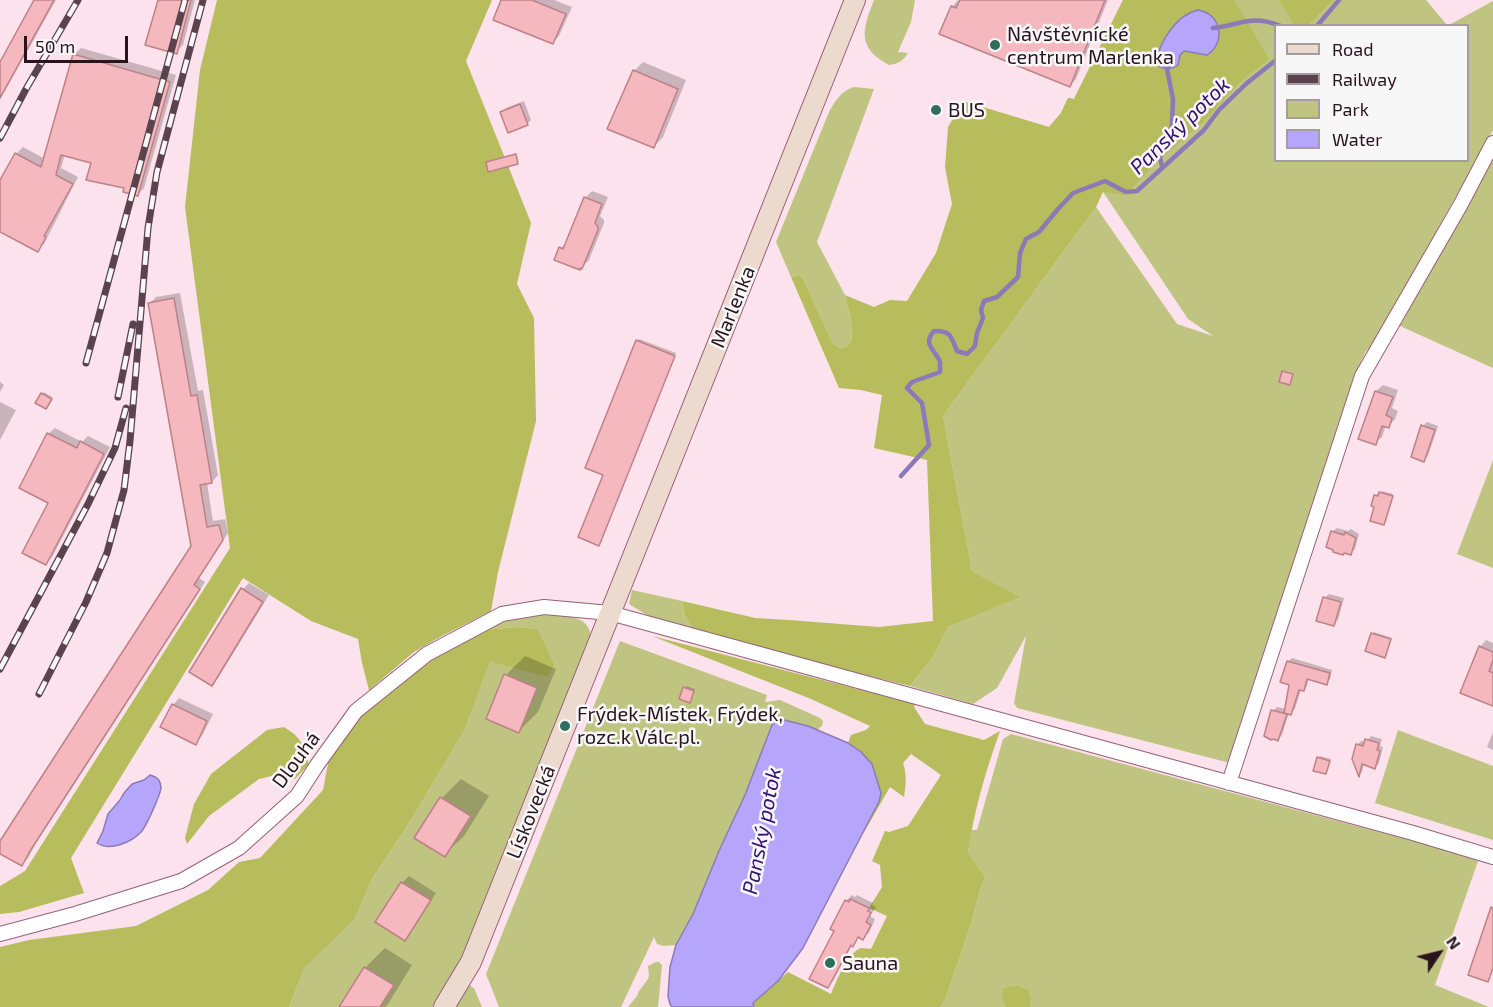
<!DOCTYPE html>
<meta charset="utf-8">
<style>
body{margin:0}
#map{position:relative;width:1493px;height:1007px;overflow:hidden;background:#fce2ec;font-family:"Exo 2",sans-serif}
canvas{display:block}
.legend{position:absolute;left:1274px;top:24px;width:195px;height:138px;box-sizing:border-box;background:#f7f7f7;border:2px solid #a59ca0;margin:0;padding:8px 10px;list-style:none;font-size:18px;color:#29131d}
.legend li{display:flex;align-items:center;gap:12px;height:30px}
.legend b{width:30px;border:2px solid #a59ca0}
.north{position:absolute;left:1409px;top:923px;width:60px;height:60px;-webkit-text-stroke:4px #f7f7f7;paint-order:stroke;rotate:55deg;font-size:16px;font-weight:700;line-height:24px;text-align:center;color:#29131d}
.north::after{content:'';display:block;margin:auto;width:21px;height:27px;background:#29131d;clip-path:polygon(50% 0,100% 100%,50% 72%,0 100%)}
.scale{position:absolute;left:24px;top:36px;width:104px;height:27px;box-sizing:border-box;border:3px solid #29131d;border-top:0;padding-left:8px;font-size:18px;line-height:21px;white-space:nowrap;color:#29131d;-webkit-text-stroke:4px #f7f7f7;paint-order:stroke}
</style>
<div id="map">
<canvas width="1493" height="1007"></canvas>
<ul class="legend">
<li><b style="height:8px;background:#ecdace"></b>Road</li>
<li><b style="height:8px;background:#5a434d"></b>Railway</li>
<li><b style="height:16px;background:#bfc480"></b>Park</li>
<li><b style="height:16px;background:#b6a6fb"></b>Water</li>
</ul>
<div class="north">N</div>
<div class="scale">50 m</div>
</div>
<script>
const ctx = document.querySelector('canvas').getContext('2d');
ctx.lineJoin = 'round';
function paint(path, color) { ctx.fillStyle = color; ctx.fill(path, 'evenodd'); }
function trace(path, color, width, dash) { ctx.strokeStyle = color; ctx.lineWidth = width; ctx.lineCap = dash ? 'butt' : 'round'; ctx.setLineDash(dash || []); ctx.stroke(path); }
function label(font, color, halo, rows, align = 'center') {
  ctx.font = font + ' "Exo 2",sans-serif'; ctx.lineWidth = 5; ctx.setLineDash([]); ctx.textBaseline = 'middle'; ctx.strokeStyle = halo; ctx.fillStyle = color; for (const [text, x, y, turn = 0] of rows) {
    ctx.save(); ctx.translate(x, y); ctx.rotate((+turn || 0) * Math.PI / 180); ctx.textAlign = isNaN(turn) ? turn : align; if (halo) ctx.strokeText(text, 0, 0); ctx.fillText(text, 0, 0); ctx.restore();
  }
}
paint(new Path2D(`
 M874,0H915L911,22L898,52L908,53C903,61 898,64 889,65C857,48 862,30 874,0Z
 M1123,0H1426L1447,25L1276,26V160H1468V26L1449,25L1493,1V130L1373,345L1366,351L1354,376L1230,763L1017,708L1014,703L1026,636L997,688L973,704L910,686L934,655L948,627L1019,597L972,571L943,416L1096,207L1177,324L1213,336L1188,319L1083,162L1049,127L1061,113L1068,98L1074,99Z
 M854,87L874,89L817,242L845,295L851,320L852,340L846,347L839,348L832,342L803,278L799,275L791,277L776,242L829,112C835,101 841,91 854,87Z
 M1493,156V368L1400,326Z
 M1493,460V568L1457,554Z
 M632,590L682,601L685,616L694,629L650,617L629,604Z
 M543,615C561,616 591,613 591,639L474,934L457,967L432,1007H289L304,969L355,919L372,879L411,820L465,729L490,660L548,678L555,665L538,629L517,627L484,630L503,622Z
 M620,641L767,695L765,702L780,700L820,718L823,721L822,726L817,730C801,723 790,718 772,725L745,795L719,851L693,914L676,945L664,946L657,944L654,937L621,1007H499L486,974Z
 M1398,730L1493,766V840L1375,803Z
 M1011,734L1450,851L1478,861L1435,985L1489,1007H1030L1031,998L1029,990L1018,985L1011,986L1005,1007H940L945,1000L971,924L980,890L985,877L968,852L971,830H977L1003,739Z
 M656,962H659L662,965L658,1007H628L637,996L639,991L648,979L649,975L648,966Z
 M469,985L474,988L482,1007H456Z`), '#bfc480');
paint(new Path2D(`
 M217,0H492L466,61L531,223L517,284L534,318L536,421L498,572L491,611L440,637L414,652L369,690L362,663L358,639L311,621L243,578L71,858L84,893L19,912L0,914V886L25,871L230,548L185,207L200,70Z
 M1123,0H1234L1269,59L1241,81L1204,121L1157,162L1125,195L1103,192L1096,207L943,416L972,571L1020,597L948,627L934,655L910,686L781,654L694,629L685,616L682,601L755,618L789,620L879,627L933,621L927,460L874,448L882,395L861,390L839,388L791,277L799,275L803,278L832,342L839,348L846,347L852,340L851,320L845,295L874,307L890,300L907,301L936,253L952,204L945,167L948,127L963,101L1049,127L1061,113L1068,98L1074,99Z
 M1279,0H1333L1308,25L1295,26Z
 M517,627L538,629L555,665L548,678L490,661L465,729L411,820L372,879L355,919L304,969L289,1007H0V947L29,940L136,926L208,890L239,862L260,858L323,790L331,748L384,692L433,656L484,630Z
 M652,636L915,704L914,707L925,724L984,740L1000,731C986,770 974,811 968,852L985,877L980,890L971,924L945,1000L940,1007H754L753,1003L788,972L831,994C836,982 848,952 861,948C864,948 868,949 871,949L887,916L869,908L882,887L880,865L872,861L885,831L889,832L908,826L941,775L911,754L903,763C907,775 906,784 904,797L890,787L863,834L871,817L879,802L861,752L848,743L851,735L866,730L870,726L811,699Z
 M284,727C302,738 303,744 309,764L295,779L276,775L259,779L209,816L187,844L185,838L194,804L211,774L267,730Z
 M1018,985L1029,990L1031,998L1030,1007H1005V1003L1002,999L1003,989L1012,986Z`), '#b7bc5c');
const water = new Path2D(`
 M1198,10C1222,14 1226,43 1207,55L1184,51L1180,55L1178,65C1169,71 1165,69 1156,65C1158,43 1176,15 1198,10Z
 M784,720L808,726L848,743L861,752L872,764L881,793L879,802L871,817L803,948L778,981L753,1003L754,1007H672L670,1004L668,996L670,967L676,945L693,914L719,851L745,795L772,725L777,721Z
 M150,775C153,776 156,777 158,779C160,781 161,786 161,788C160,796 147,824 142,831C132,842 110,852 97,843L103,831L108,814L120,800L124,793L132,784L144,780Z`);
paint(water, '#b6a6fb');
trace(water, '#8c7ab8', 1.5);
paint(new Path2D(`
 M36,0H56L0,100V65Z
 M159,0H195L183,45L176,52Z
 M503,0H554L572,7L559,36L552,43Z
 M958,0L961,1L1108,0L1076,79L1070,86L952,7Z
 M81,48L176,75L144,188L138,194L93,162L65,154L61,168L78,177L44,244L37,250L0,230V183L16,154L23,147L45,159L74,55Z
 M643,62L686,80L663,137L654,146L634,71Z
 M524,101L531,120L527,124L502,113L506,108Z
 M592,191L608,197L600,216L604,220V223L589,260L582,267L561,248L568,241L585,198Z
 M180,293L198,391L203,390L218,475L212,482L207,483L213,521L225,519L228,533L199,578L205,582L36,843L28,858L22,864L0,852V844L193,546L149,304L156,297Z
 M639,339L676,353L601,542L599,544L605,474L637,341Z
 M0,382L4,385L0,392Z
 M1383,385L1398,390L1392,408L1398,411L1395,419L1389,426L1386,425L1382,437L1375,443L1376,391Z
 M44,392L52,397L48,405L37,402Z
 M0,402L16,410L0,440Z
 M1427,422L1438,426L1428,456L1424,460L1423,426Z
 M55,428L82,442L88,436L110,447L52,557L46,563L50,502L48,434Z
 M1382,491L1393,494L1386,522L1384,523L1375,506V496L1377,494L1380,495Z
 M1337,528L1348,531L1351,529L1359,534L1355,549L1351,553L1332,532Z
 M249,583L269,595L218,678L211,684L243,589Z
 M1329,594L1344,598L1338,620L1333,624L1324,598Z
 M1374,632L1392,638L1385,656L1372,634Z
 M1486,640L1493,643V682L1480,647Z
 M525,656L556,669L538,712L519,731L506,675Z
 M1292,658L1332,670L1330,679L1326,683L1309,678L1307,686L1303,690L1301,689L1295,709L1291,713H1289L1282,735L1278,739L1273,711L1277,707L1287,709L1291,684L1288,662Z
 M686,686L695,689L691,700L681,698Z
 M179,698L213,714L202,736L195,743L173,705Z
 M1493,732V750L1487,747Z
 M1371,736L1382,739L1380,746L1383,747L1379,763L1375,767L1364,764L1362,772L1359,775L1357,745L1361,741L1366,742Z
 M1320,756L1331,759L1326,773L1318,758Z
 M461,779L489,796L464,836L444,855L442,798Z
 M409,876L436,893L411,932L405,939L377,921L402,883Z
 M852,895L855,897L857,895L873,903L872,905L876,907L870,916L875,919L869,933L863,938L860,936L852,945L833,981L828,986L836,931L832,928L846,901Z
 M385,948L412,965L388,1004L385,1007L341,1006L365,968Z`), '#0003');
trace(new Path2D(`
 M1317,26L1339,0
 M1213,28C1242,25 1250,14 1281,26
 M1162,167L1160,157L1172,125L1173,99L1167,69L1169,65
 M901,476L929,445L922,403L907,388L912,382L940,372C940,371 940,363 940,362C935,349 922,345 934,331C951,330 951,337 957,351L967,354L975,346L977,333L983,318L981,310L984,301L997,297L1018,277L1020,253L1026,239L1039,232L1058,209L1073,193L1105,181L1126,192L1137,191L1204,130L1219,110L1247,83L1276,60`), '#8c7ab8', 4.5);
const building = new Path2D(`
 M34,0H54L0,98V62Z
 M158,0H191L177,54L145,45Z
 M501,0H532L566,14L553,44L493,20Z
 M960,0H1105L1070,87L939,34L951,6L956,8Z
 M73,54L170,82L138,196L123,192L124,188L86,180L91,163L61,155L56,175L73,184L44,236L46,237L38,252L0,232V180L15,153L41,167Z
 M633,70L678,89L654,148L607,129Z
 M520,104L528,125L508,133L500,112Z
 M516,154L518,164L488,172L486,162Z
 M584,197L602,204L595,223L598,227V230L582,269L580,268V270L554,260L559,247L563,249Z
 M174,298L191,396L197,395L212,483L200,485L207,527L219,525L223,540L194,585L200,589L30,851L22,866L0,854V841L191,546L148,303Z
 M636,340L675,356L599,546L578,537L603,475L585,468Z
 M1282,371L1293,374L1290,385L1279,382Z
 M1375,391L1393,397L1386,415L1392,418L1389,428L1382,426L1376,445L1358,439Z
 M41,393L52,399L46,409L35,403Z
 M1421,425L1435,430L1424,462L1411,457Z
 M47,433L77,448L80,441L104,454L46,565L22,553L48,503L19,488Z
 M1379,492L1393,496L1384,525L1370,521L1374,507L1371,506L1374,495L1378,496Z
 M1331,531L1344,535L1345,532L1356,538L1351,555L1344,553L1343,555L1333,552V550L1326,547Z
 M241,588L263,602L212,686L189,672Z
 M1323,597L1341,602L1334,626L1316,621Z
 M1371,633L1391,639L1385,658L1365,651Z
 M1479,646L1493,652V660L1489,671L1493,673V706L1460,693Z
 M1287,661L1330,673L1327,685L1307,679L1304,691L1299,690L1291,715L1284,713L1289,685L1280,682Z
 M504,674L537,688L519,733L486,719Z
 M683,687L694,691L690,703L679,699Z
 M172,704L207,721L196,745L160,727Z
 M1271,710L1287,714L1278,741L1274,739L1271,740L1264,736Z
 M1365,739L1379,743L1377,750L1380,751L1375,769L1362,764L1359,777L1352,759L1356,744L1363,746Z
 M1317,757L1330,761L1326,774L1313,771Z
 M440,797L471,816L445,857L414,838Z
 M401,882L431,900L405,941L375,922Z
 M850,899L869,908L868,911L871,913L866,922L871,925L863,940L858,937L853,947L851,945L828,988L809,979L834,931L830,929L845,900L849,902Z
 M1491,907L1493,908V968L1488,982L1468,975Z
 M364,967L394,985L380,1007H339Z`);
paint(building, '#f5b8be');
trace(building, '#bf8188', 1.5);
const street = new Path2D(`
 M1229,783L1362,376L1461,204L1493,143
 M0,934L75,914L181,881L239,848L297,796L317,765L356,711L427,654L502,614L544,607L610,613L1413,833L1493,857`);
const secondary = new Path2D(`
 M444,1007L471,962L855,0`);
trace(street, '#966078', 16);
trace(secondary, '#966078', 22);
trace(street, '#fff', 14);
trace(secondary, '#ecdace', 20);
const rail = new Path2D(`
 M0,138L26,89L78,0
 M86,363L185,0
 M118,397L133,324
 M0,669L88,504L115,448L126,408
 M39,694L86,602L107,553L124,490L130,441L148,228L157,172L203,0`);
trace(rail, '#5a434d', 7);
trace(rail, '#f7f7f7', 4.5, [14]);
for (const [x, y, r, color] of [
 [995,45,6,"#2e6e5b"],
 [936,110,6,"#2e6e5b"],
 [565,726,6,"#2e6e5b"],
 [830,963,6,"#2e6e5b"]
]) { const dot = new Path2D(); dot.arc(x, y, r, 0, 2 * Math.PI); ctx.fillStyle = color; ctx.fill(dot); trace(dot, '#f7f7f7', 2); }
label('20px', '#29131d', '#f7f7f7', [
 ["Návštěvnícké",1007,34],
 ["centrum Marlenka",1007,57],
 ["BUS",948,110],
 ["Frýdek-Místek, Frýdek,",577,714],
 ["rozc.k Válc.pl.",577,737],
 ["Sauna",842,963]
], 'left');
label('20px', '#29131d', '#f7f7f7', [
 ["Marlenka",733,307,-68],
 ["Dlouhá",296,760,-53],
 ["Lískovecká",531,812,-68]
]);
label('italic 21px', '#361173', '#f7f7f7', [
 ["Panský potok",1180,126,-44],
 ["Panský potok",762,831,-79]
]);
</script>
